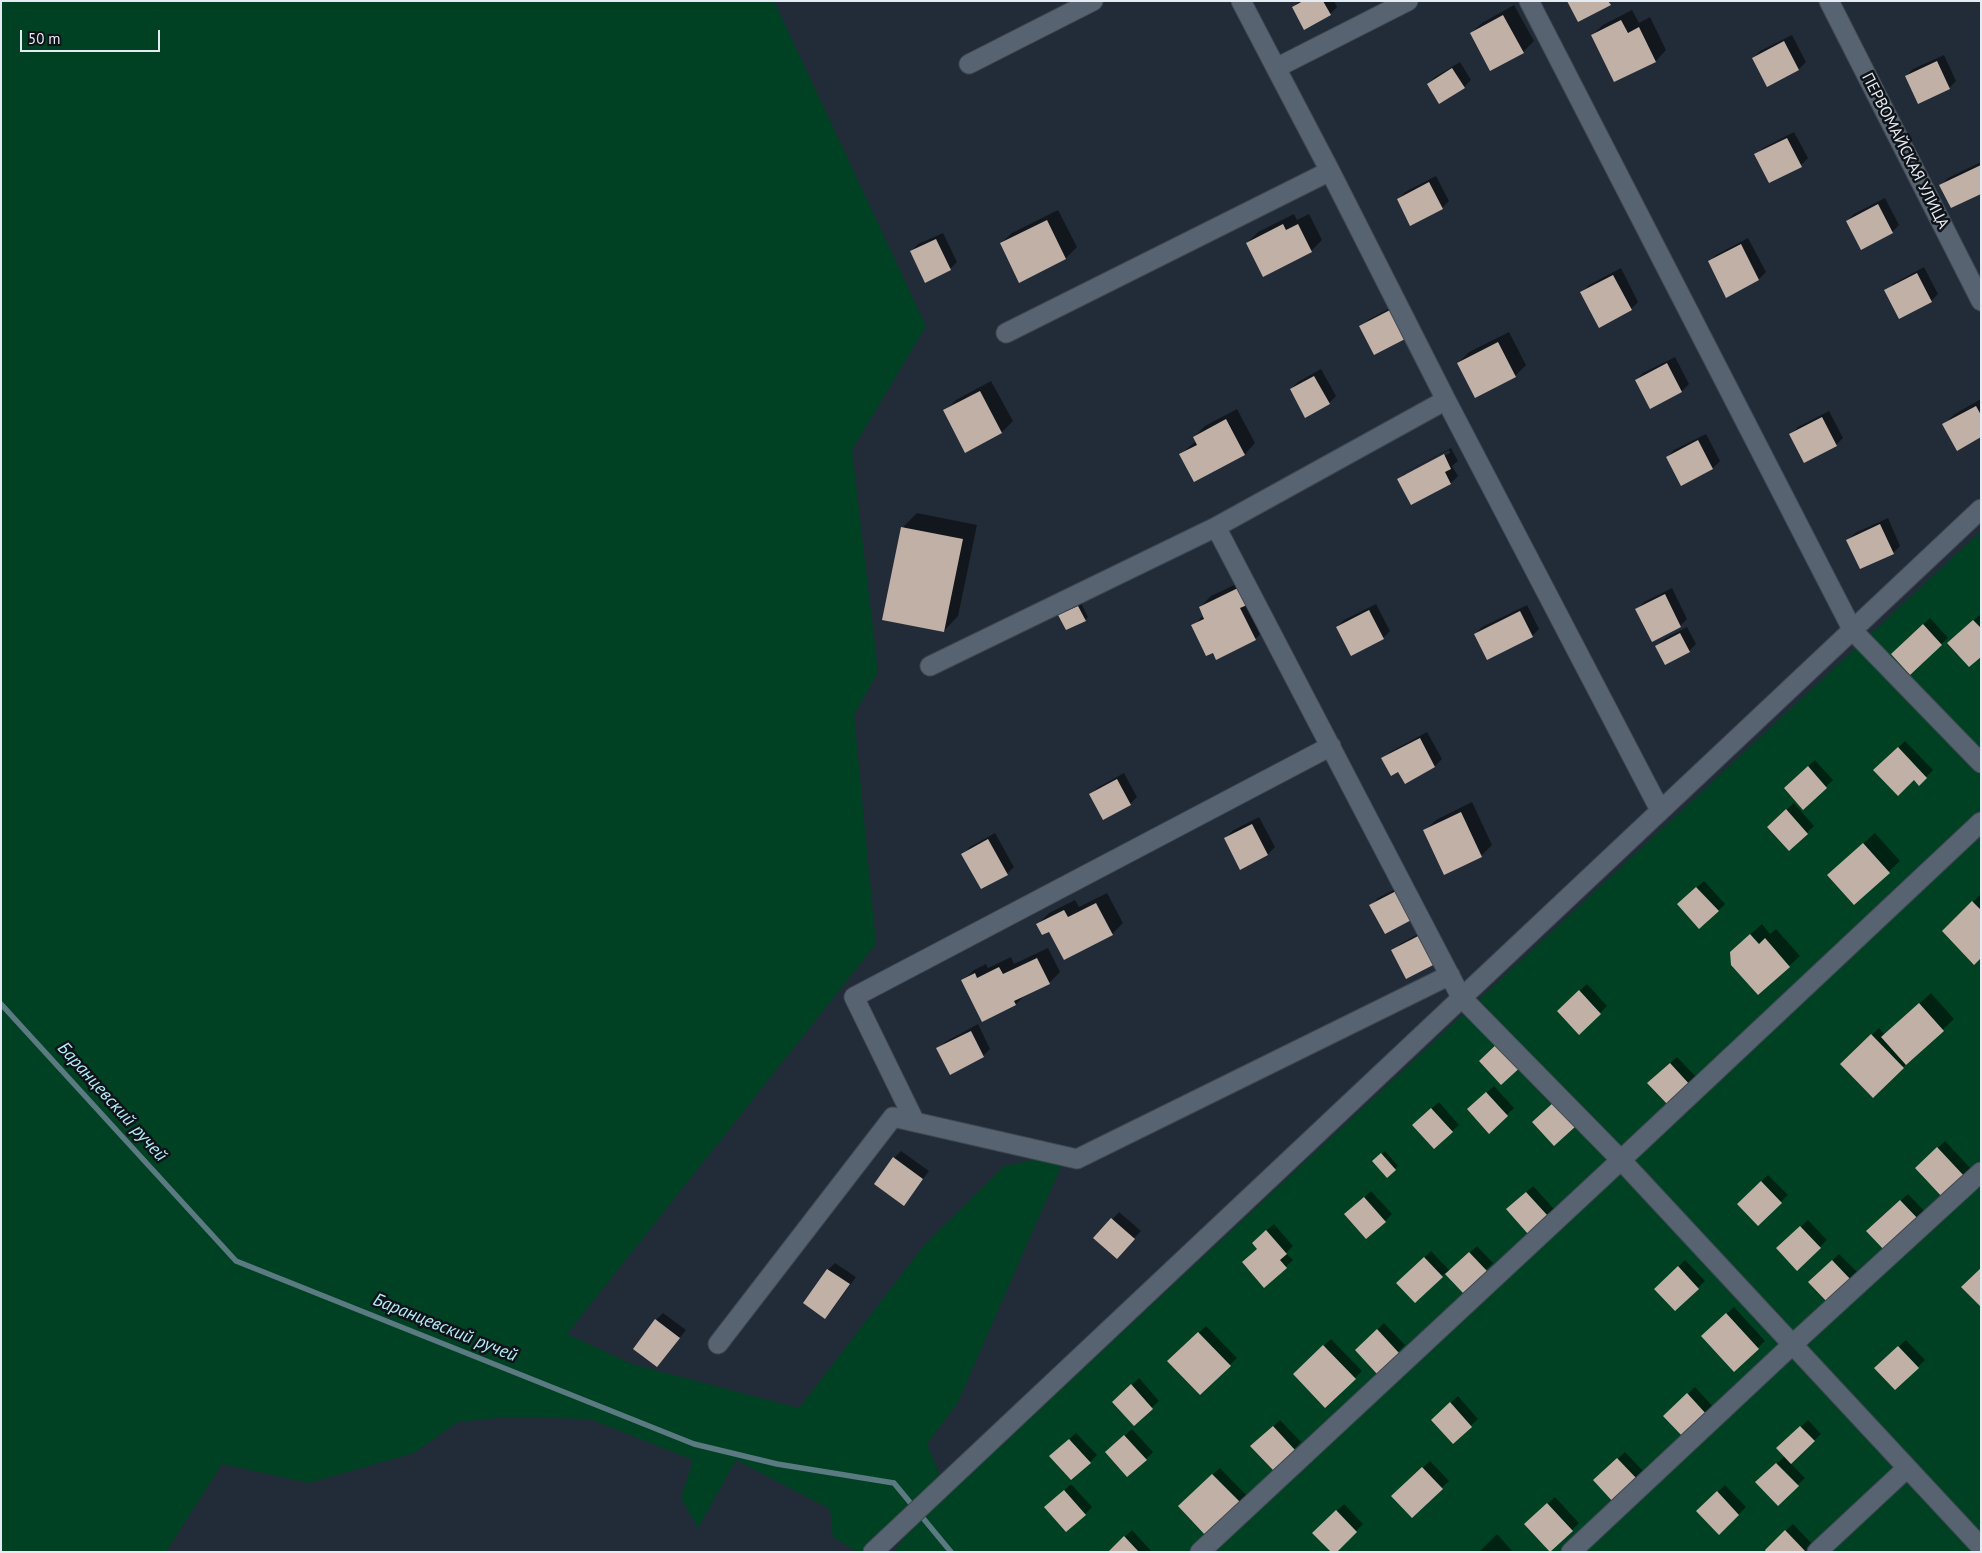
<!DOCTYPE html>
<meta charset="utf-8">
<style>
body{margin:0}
#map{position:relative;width:1982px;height:1553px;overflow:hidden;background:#222c38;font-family:"PT Sans",sans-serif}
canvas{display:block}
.frame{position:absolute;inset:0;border:2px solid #e4ebf3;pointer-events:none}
.scale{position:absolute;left:20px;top:30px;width:140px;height:22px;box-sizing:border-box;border:2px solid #e4ebf3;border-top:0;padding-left:6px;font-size:15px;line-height:18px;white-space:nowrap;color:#e4ebf3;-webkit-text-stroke:4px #101419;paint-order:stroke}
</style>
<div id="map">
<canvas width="1982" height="1553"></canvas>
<div class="frame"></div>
<div class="scale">50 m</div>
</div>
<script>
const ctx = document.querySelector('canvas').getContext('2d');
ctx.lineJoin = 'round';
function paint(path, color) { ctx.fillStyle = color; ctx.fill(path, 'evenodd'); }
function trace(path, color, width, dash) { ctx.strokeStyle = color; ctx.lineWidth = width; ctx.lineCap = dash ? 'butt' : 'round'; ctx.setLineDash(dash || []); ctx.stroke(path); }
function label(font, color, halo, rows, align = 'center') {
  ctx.font = font + ' "PT Sans",sans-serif'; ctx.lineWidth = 5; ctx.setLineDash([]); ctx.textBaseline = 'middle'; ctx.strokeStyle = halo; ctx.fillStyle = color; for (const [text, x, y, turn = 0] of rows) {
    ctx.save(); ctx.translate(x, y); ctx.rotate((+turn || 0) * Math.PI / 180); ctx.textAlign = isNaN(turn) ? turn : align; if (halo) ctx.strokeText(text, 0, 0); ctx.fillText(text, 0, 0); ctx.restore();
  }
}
paint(new Path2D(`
 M1,1H774L926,326L852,450L878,672L854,715L876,944L567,1334L632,1364L799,1408L925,1244L1004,1166L1067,1153L957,1404L927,1444L948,1495L1981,531V1552H894L911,1527L865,1552H857L833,1537L830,1509L736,1460L698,1528L681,1498L693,1460L590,1419L506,1417L458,1422L414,1453L309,1483L222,1464L166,1552H1Z`), '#014123');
paint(new Path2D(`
 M1299,1H1334L1337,7L1330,14L1293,7Z
 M1514,5L1534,41L1523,52L1471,33L1482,23Z
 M1632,10L1639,23L1650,17L1666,50L1656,61L1615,81L1592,35L1603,25Z
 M1792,35L1806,62L1799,69L1767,85L1753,58L1760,51Z
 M1944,55L1956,81L1949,88L1906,76L1913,69Z
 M1460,62L1471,80L1464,87L1428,84L1435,77Z
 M1794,132L1808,158L1801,165L1756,155L1763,148Z
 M1981,162V192L1941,185L1948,178Z
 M1436,176L1449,201L1442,208L1398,199L1405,192Z
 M1885,198L1899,225L1892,232L1861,248L1847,221L1854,214Z
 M1058,210L1077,247L1066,258L1020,281L1001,243L1012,233Z
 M1294,214L1297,220L1309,214L1322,240L1311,251L1247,243L1258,232Z
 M943,233L957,262L950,269L911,251L918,244Z
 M1748,238L1766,272L1759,279L1727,296L1709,262L1716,255Z
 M1924,267L1938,294L1931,301L1886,291L1893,284Z
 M1621,268L1638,302L1631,309L1582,292L1589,285Z
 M1399,303L1413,330L1361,327L1368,320Z
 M1509,332L1526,365L1515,376L1458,363L1469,352Z
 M1675,357L1689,384L1682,391L1650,408L1636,380L1643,373Z
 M1321,369L1336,396L1329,403L1291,389L1298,382Z
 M991,381L1013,421L1002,432L966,451L945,410L956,400Z
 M1981,399V436L1944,424L1955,414Z
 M1237,409L1255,443L1245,454L1195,480L1181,454L1196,441L1194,437L1205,426Z
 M1829,411L1843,438L1836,445L1791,434L1798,427Z
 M1706,434L1720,461L1713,468L1681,484L1667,457L1674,450Z
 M1451,448L1458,461L1452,466L1458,476L1451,483L1411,504L1399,479L1406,472ZM1449,450L1450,453L1405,476V473Z
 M917,513L977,525L958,616L944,631L903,527Z
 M1888,518L1900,546L1893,553L1848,540L1855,533Z
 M1249,578L1266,629L1255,639L1193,626L1204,615L1200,607L1211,596Z
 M1672,588L1687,619L1680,626L1637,609L1644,602Z
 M1081,603L1088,617L1085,620L1060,615Z
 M1376,604L1390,631L1383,638L1337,627L1344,620Z
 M1527,605L1539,629L1532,636L1475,634L1482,627Z
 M1981,614V655L1956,636Z
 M1930,618L1948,638L1941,644L1899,647Z
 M1687,627L1696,644L1689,651L1657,646L1664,639Z
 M1427,732L1442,759L1435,766L1383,759L1390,752Z
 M1905,741L1933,770L1919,784L1914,779L1875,770Z
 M1815,760L1833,780L1803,808L1792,781Z
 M1124,773L1137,797L1130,804L1090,795L1097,788Z
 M1472,802L1492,845L1481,856L1425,830L1436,820Z
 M1794,803L1814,826L1807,833L1775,820Z
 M1259,817L1275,847L1268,854L1241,868L1226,838L1232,831Z
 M995,833L1014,867L1007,874L963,854L970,847Z
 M1875,833L1900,861L1854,904L1840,864Z
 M1704,881L1725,904L1718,911L1686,897Z
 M1409,882L1423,909L1371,905L1378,898Z
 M1107,893L1123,923L1112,934L1050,930L1038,924L1049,913L1075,900L1079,907Z
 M1980,895L1981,896V957L1943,931Z
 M1762,924L1770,934L1776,929L1800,956L1789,966L1743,941Z
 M1431,927L1445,954L1393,951L1400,944Z
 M1048,948L1060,972L1049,983L1026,994L1016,1004L983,1021L963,980L974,970L986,964L988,968L1011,957L1014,964Z
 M1587,984L1607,1006L1600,1013L1565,1004Z
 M1931,993L1954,1019L1903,1067L1842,1064L1879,1028L1885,1035Z
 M978,1024L990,1049L983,1056L938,1049L945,1042Z
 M1677,1057L1698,1079L1670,1106L1656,1076Z
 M1494,1086L1514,1108L1489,1132L1476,1102Z
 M1439,1102L1459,1125L1452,1131L1420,1118Z
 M1945,1141L1972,1170L1945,1197L1917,1168Z
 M901,1151L929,1171L904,1204L894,1158Z
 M1385,1151L1398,1166L1387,1176L1374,1161Z
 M1768,1175L1788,1195L1758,1224L1738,1204Z
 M1533,1186L1554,1209L1547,1215L1515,1202Z
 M1371,1191L1392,1214L1385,1221L1353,1208Z
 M1908,1194L1927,1214L1887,1251L1875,1224Z
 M1119,1212L1141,1231L1123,1250L1095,1238Z
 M1808,1220L1827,1240L1797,1269L1778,1249Z
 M1274,1224L1293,1246L1286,1253L1293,1260L1264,1286L1258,1248L1260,1236Z
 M1477,1246L1493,1263L1463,1292L1445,1273L1415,1302L1398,1283L1431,1251L1450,1271Z
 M1839,1254L1859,1274L1829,1303L1809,1282Z
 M1685,1260L1705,1281L1675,1310L1656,1289Z
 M835,1263L856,1277L832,1310L825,1317L805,1303L828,1270Z
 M1734,1307L1765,1341L1734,1370L1710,1329Z
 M663,1313L686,1330L657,1366L656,1320Z
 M1384,1323L1405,1345L1398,1352L1356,1350Z
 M1206,1326L1237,1358L1200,1394L1169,1361Z
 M1331,1339L1362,1371L1325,1407L1294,1374Z
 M1906,1340L1925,1360L1895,1389L1876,1368Z
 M1139,1378L1159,1401L1134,1424L1121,1395Z
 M1695,1387L1714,1408L1684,1436L1665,1416Z
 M1458,1396L1478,1419L1453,1442L1439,1413Z
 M1280,1420L1301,1442L1294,1449L1259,1439Z
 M1808,1420L1821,1434L1790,1463L1805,1478L1778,1504L1764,1475L1785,1456L1778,1448Z
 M1132,1429L1153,1452L1146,1459L1114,1445Z
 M1076,1433L1097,1455L1090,1462L1058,1449Z
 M1625,1452L1644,1472L1614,1501L1595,1480Z
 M1430,1461L1449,1481L1412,1516L1400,1489Z
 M1220,1468L1248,1497L1207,1535L1186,1499Z
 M1071,1484L1092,1507L1085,1514L1053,1501Z
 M1725,1485L1746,1507L1719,1533L1698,1511Z
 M1555,1497L1579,1523L1572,1530L1533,1517Z
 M1344,1504L1363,1524L1335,1552L1314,1533Z
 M1793,1524L1814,1546L1809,1552H1768L1766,1550Z
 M1132,1530L1152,1552H1109Z
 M1497,1534L1513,1552H1479Z`), '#0007');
trace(new Path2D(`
 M1,1004L236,1261L694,1444L777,1464L894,1483L951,1552`), '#5b7a82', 5.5);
paint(new Path2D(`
 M1303,1H1323L1331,15L1304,30L1292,7Z
 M1567,1H1608L1611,5L1578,22Z
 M1503,15L1524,53L1490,71L1470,33Z
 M1621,20L1628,33L1639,27L1656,62L1614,82L1591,35Z
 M1784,41L1799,70L1767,87L1752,58Z
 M1937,61L1950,89L1918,104L1905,76Z
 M1452,68L1465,88L1439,104L1427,84Z
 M1787,138L1802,167L1769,183L1754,154Z
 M1981,165V194L1951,208L1939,185Z
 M1429,182L1443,209L1410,226L1397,199Z
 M1878,204L1893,233L1861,250L1846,221Z
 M1047,220L1066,259L1019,283L1000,243Z
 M1283,224L1286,230L1298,224L1312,252L1263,277L1246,243Z
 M936,239L951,270L925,283L910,251Z
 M1741,244L1759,280L1726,298L1708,261Z
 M1917,273L1932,302L1899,319L1884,290Z
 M1613,275L1632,310L1599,328L1580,292Z
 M1392,309L1407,338L1374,355L1359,326Z
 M1498,342L1516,377L1475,398L1457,363Z
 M1667,363L1682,392L1650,409L1635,380Z
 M1314,376L1330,404L1305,418L1290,389Z
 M980,391L1002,433L965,453L943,410Z
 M1976,406L1981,415V437L1957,451L1942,424Z
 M1822,417L1837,446L1804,463L1789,434Z
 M1226,419L1245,455L1194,482L1179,454L1197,445L1193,437Z
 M1698,440L1713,469L1681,486L1666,457Z
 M1444,454L1451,469L1445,472L1451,484L1411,505L1397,479Z
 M1880,524L1894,554L1860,569L1846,540Z
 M901,527L963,539L944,632L882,620Z
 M1238,588L1247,605L1240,608L1256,640L1216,660L1213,653L1206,656L1191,625L1204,619L1199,607Z
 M1665,594L1681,627L1652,642L1635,609Z
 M1078,606L1086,621L1066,630L1058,615Z
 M1369,610L1384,639L1351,656L1336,627Z
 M1520,611L1533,637L1487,660L1474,634Z
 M1973,620L1981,628V657L1969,667L1947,643Z
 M1923,624L1942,645L1910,675L1891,654Z
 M1680,633L1690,652L1665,665L1655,646Z
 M1420,738L1435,767L1405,784L1398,772L1391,776L1381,758Z
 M1898,747L1927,778L1919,786L1914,780L1898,796L1873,770Z
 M1808,766L1827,788L1803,810L1784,788Z
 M1117,779L1131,805L1103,820L1089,794Z
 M1786,809L1808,834L1789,851L1767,827Z
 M1461,812L1482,857L1444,875L1423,830Z
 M1252,824L1268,855L1240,870L1224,838Z
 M988,839L1008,875L981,889L961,854Z
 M1863,843L1890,873L1854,905L1827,875Z
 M1696,887L1719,911L1699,929L1677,904Z
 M1402,888L1417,917L1385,934L1369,905Z
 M1972,901L1981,910V958L1974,965L1942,931Z
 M1096,903L1113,935L1064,960L1049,932L1042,935L1036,924L1064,910L1068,917Z
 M1424,933L1439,962L1406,979L1391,950Z
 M1750,934L1759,944L1765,938L1790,967L1758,995L1731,965L1730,952Z
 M1037,958L1050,984L1014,1001L1016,1005L982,1022L961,980L975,973L977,978L999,967L1003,974Z
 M1579,990L1601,1014L1579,1035L1557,1011Z
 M1919,1003L1944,1031L1906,1065L1881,1037Z
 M971,1031L984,1057L950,1075L936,1048Z
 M1871,1034L1904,1068L1873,1098L1840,1064Z
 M1501,1040L1524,1064L1501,1085L1479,1061Z
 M1670,1063L1692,1087L1670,1107L1647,1083Z
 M1486,1092L1508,1116L1489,1134L1467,1109Z
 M1554,1102L1576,1126L1554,1146L1532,1122Z
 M1431,1108L1453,1132L1434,1149L1412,1125Z
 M1937,1147L1966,1178L1944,1199L1915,1168Z
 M1381,1153L1396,1170L1387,1178L1372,1161Z
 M893,1157L923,1179L904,1206L874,1184Z
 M1761,1181L1782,1203L1758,1226L1737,1204Z
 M1526,1192L1548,1216L1528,1234L1506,1209Z
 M1364,1197L1386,1222L1366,1239L1344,1214Z
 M1900,1200L1921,1222L1887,1253L1866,1231Z
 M1111,1218L1135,1239L1117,1259L1093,1238Z
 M1800,1226L1821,1248L1797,1271L1776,1248Z
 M1266,1230L1287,1254L1280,1260L1287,1268L1264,1288L1242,1262L1257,1249L1252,1243Z
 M1469,1252L1487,1271L1463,1293L1445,1274Z
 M1424,1257L1443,1277L1415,1303L1396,1283Z
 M1832,1260L1853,1282L1829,1304L1808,1282Z
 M1678,1266L1699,1289L1675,1311L1654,1289Z
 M1981,1268V1307L1961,1287Z
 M827,1269L850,1284L825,1319L803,1303Z
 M1726,1313L1759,1349L1734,1372L1701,1336Z
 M655,1319L680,1338L657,1367L633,1349Z
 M1377,1329L1399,1353L1377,1374L1355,1350Z
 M1198,1332L1231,1366L1200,1395L1167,1361Z
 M1323,1345L1356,1379L1325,1408L1293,1374Z
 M1898,1346L1919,1368L1895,1390L1874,1368Z
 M1131,1384L1153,1409L1134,1426L1112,1402Z
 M1687,1393L1708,1416L1684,1438L1663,1416Z
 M1450,1402L1472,1427L1453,1444L1431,1420Z
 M1273,1426L1295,1450L1273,1470L1250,1446Z
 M1800,1426L1815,1441L1791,1464L1776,1448Z
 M1124,1435L1147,1460L1127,1477L1105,1452Z
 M1069,1439L1091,1463L1071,1480L1049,1456Z
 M1617,1458L1638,1480L1614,1503L1593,1480Z
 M1776,1463L1799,1486L1778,1506L1755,1482Z
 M1422,1467L1443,1489L1412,1518L1391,1496Z
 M1212,1474L1242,1504L1207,1537L1178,1506Z
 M1064,1490L1086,1515L1066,1532L1044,1507Z
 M1717,1491L1739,1515L1719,1535L1696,1511Z
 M1547,1503L1573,1531L1550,1552L1524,1524Z
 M1336,1510L1357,1532L1337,1552H1331L1312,1533Z
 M1785,1530L1806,1552H1766L1765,1550Z
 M1124,1536L1139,1552H1108Z`), '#c1b0a5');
const minor = new Path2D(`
 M1241,1L1276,68
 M1408,1L1276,68L1330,171L1446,400
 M1529,1L1853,631L1981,763
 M1829,1L1981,301
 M969,64L1093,1
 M1006,333L1330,171
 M1216,527L1461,997L1621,1160L1981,1547
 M930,666L1216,527L1446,400L1660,810
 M915,1122L854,997L1331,746
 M718,1344L893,1117L1077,1159L1450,975
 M873,1552L1981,509
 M1200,1552L1621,1160L1981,822
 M1571,1552L1792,1345L1981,1172
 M1817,1552L1906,1469`);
trace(minor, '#3f4852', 21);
trace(minor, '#576370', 19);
label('16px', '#e4ebf3', '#101419', [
 ["ПЕРВОМАЙСКАЯ УЛИЦА",1905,151,63]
]);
label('italic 18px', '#b3edf9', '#101419', [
 ["Баранцевский ручей",112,1102,48],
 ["Баранцевский ручей",445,1328,22]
]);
</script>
